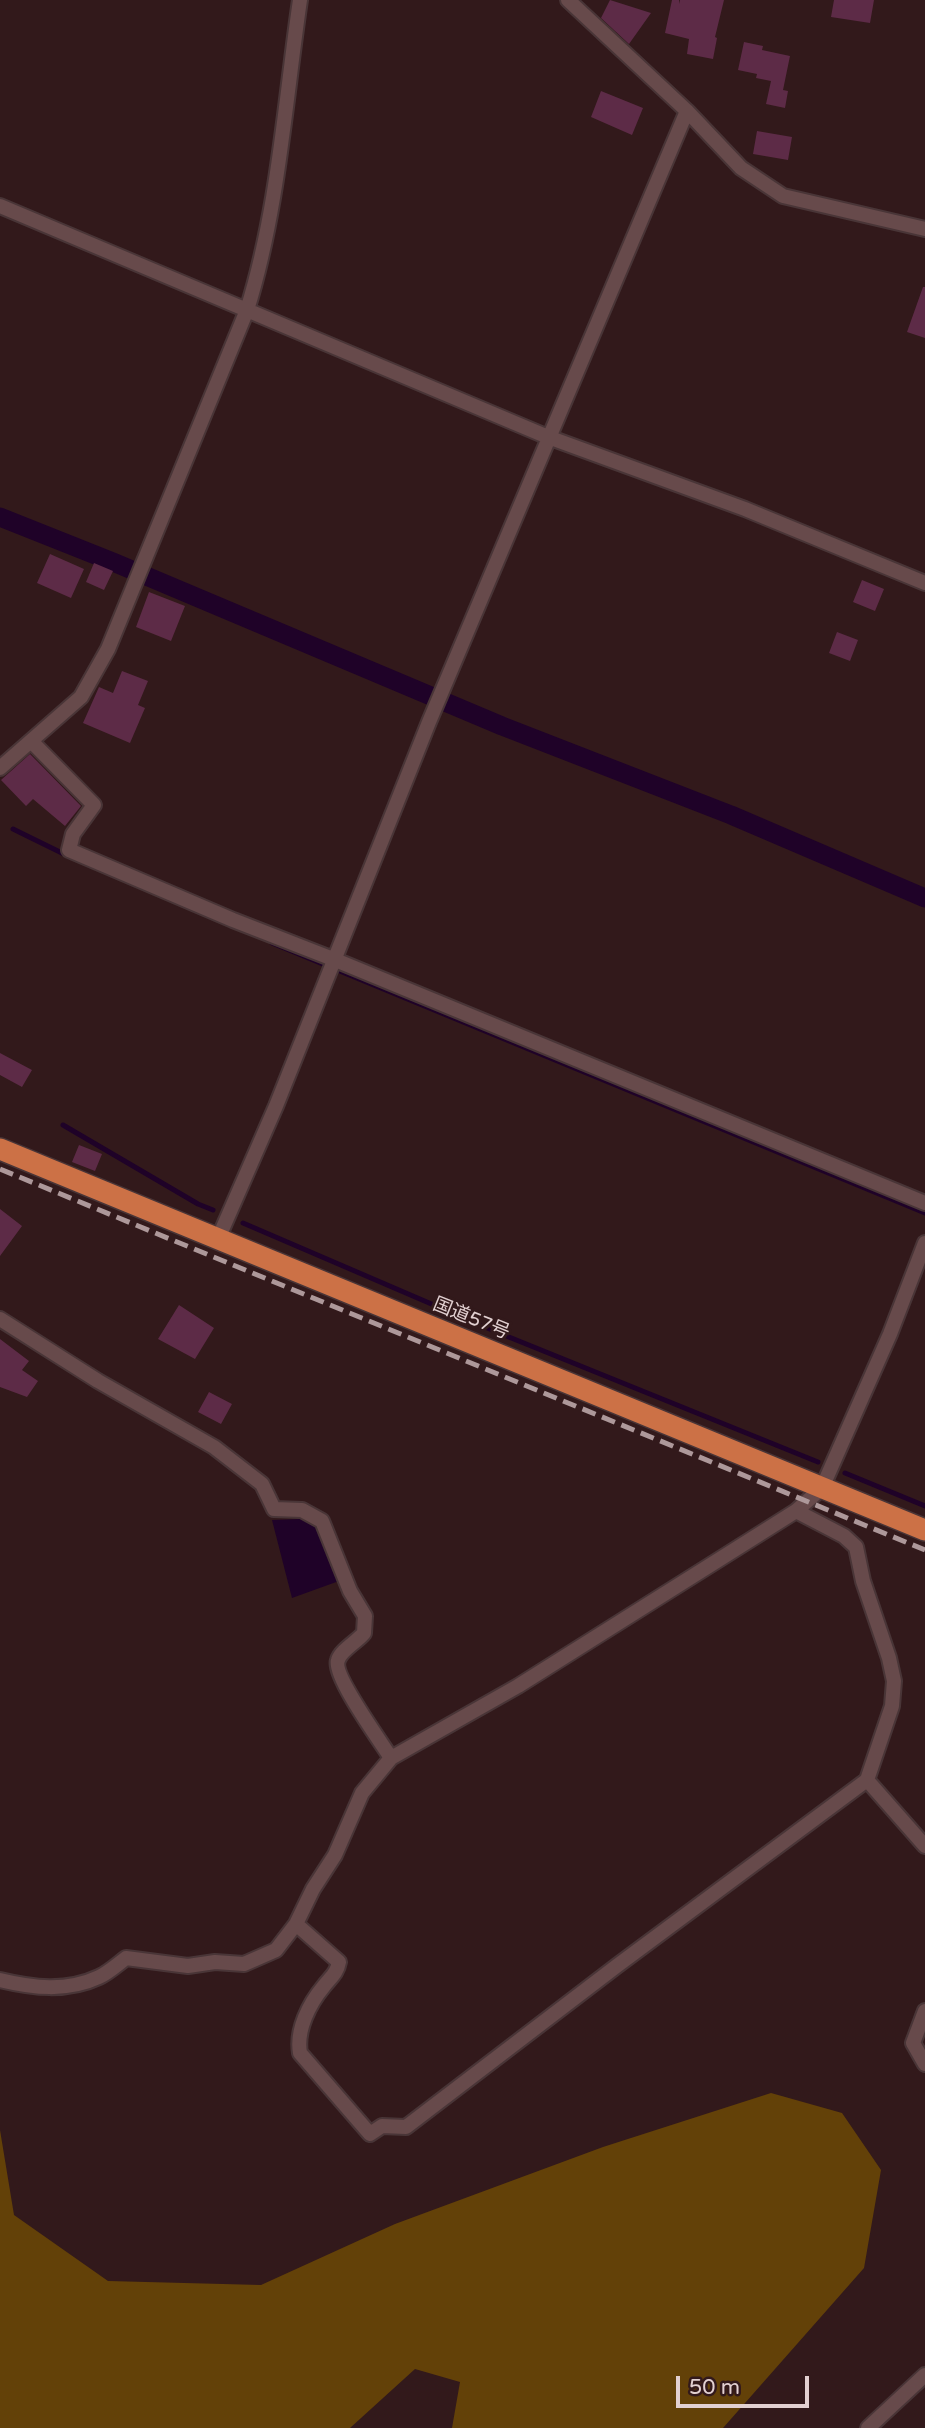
<!DOCTYPE html>
<meta charset="utf-8">
<style>
body{margin:0}
#map{position:relative;width:925px;height:2428px;overflow:hidden;background:#32191b;font-family:"Varela Round",sans-serif}
canvas{display:block}
.scale{position:absolute;left:676px;top:2376px;width:133px;height:32px;box-sizing:border-box;border:4px solid #e2d0d1;border-top:0;padding-left:9px;font-size:21px;line-height:24px;white-space:nowrap;color:#e2d0d1;-webkit-text-stroke:5px #32191b;paint-order:stroke}
</style>
<div id="map">
<canvas width="925" height="2428"></canvas>
<div class="scale">50 m</div>
</div>
<script>
const ctx = document.querySelector('canvas').getContext('2d');
ctx.lineJoin = 'round';
function paint(path, color) { ctx.fillStyle = color; ctx.fill(path, 'evenodd'); }
function trace(path, color, width, dash) { ctx.strokeStyle = color; ctx.lineWidth = width; ctx.lineCap = dash ? 'butt' : 'round'; ctx.setLineDash(dash || []); ctx.stroke(path); }
function label(font, color, halo, rows, align = 'center') {
  ctx.font = font + ' "Varela Round","Noto Sans JP",sans-serif'; ctx.lineWidth = 6; ctx.setLineDash([]); ctx.textBaseline = 'middle'; ctx.strokeStyle = halo; ctx.fillStyle = color; for (const [text, x, y, turn = 0] of rows) {
    ctx.save(); ctx.translate(x, y); ctx.rotate((+turn || 0) * Math.PI / 180); ctx.textAlign = isNaN(turn) ? turn : align; if (halo) ctx.strokeText(text, 0, 0); ctx.fillText(text, 0, 0); ctx.restore();
  }
}
paint(new Path2D(`
 M771,2093L842,2113L881,2170L864,2268L723,2428H452L460,2382L415,2369L350,2428H0V2130L14,2215L108,2281L261,2285L395,2224L603,2147Z`), '#634108');
paint(new Path2D(`
 M301,1519L317,1525L339,1581L292,1598L272,1520Z`), '#1f0228');
trace(new Path2D(`
 M13,829L70,857
 M272,943L925,1213
 M63,1125L198,1204L213,1210
 M243,1223L499,1333L818,1462
 M845,1473L925,1506`), '#1f0228', 5);
trace(new Path2D(`
 M0,517L113,562L502,726L731,815L925,898`), '#1f0228', 19);
paint(new Path2D(`
 M610,0L651,13L629,44L601,18Z
 M672,0H679V4L680,0H724L715,37L717,38L713,59L687,54L689,39L665,33Z
 M834,0H874L870,23L831,17Z
 M744,42L763,46L762,50L790,56L783,90L788,91L785,108L766,104L771,81L756,78L757,74L738,70Z
 M601,91L643,108L632,135L591,117Z
 M757,131L792,137L788,160L753,154Z
 M923,287H925V338L907,332Z
 M50,554L84,569L71,598L37,583Z
 M94,563L113,571L104,590L86,582Z
 M862,580L884,589L875,611L853,602Z
 M149,592L185,606L171,641L136,627Z
 M837,632L858,640L850,661L829,653Z
 M122,671L148,681L138,705L145,708L130,743L83,723L99,687L113,693Z
 M30,754L81,806L65,826L33,799L26,806L1,780Z
 M0,1053L32,1070L22,1087L0,1075Z
 M79,1145L102,1154L95,1171L72,1162Z
 M0,1209L22,1226L0,1256Z
 M179,1305L214,1328L195,1359L158,1339Z
 M0,1339L29,1361L22,1370L38,1381L27,1397L0,1387Z
 M209,1392L232,1404L221,1424L198,1412Z`), '#5d2b47');
const street = new Path2D(`
 M568,0L687,111L741,168L783,196L925,229
 M0,206L548,437L745,509L925,583
 M31,741L94,805L73,834L69,850L233,920L333,959L925,1203
 M0,768L81,697L108,649L247,310C278,211 285,102 300,0
 M218,1239L276,1106L429,722L687,111
 M0,1319L98,1381L214,1447L262,1484L274,1509L302,1510L322,1521L350,1591L365,1616L364,1633C358,1641 341,1650 338,1660C332,1675 381,1742 391,1758
 M867,1780L925,1846
 M296,1924L339,1962C337,1973 331,1977 324,1986C309,2004 296,2030 300,2053L370,2134L382,2126L406,2127L618,1965L867,1780L892,1706L894,1681L889,1658L863,1581L856,1547L844,1536L796,1511
 M0,1980C33,1988 67,1992 99,1977C108,1973 118,1964 126,1958L188,1966L215,1962L244,1964L276,1950L296,1924L313,1889L335,1855L362,1793L391,1758L518,1686L712,1564L796,1511L822,1488L890,1334L925,1243
 M925,2011L913,2043L925,2064
 M868,2428L925,2375`);
const highway = new Path2D(`
 M0,1149L925,1530`);
trace(street, '#493537', 18);
trace(highway, '#493537', 24);
trace(street, '#674a4b', 14);
trace(highway, '#cc7146', 21);
trace(new Path2D(`
 M0,1169L925,1550`), '#ad989a', 5, [14, 7]);
label('19px', '#e2d0d1', '#32191b', [
 ["国道57号",471,1319,22]
]);
</script>
